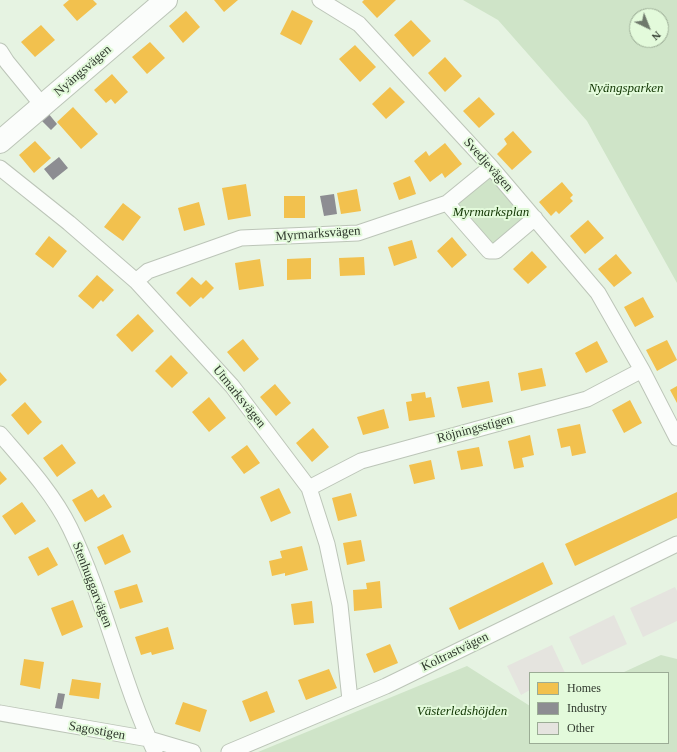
<!DOCTYPE html>
<meta charset="utf-8">
<style>
body{margin:0}
#map{position:relative;width:677px;height:752px;overflow:hidden;background:#e6f3e2;font-family:Georgia,serif}
canvas{display:block}
.legend{position:absolute;left:529px;top:672px;width:140px;height:72px;box-sizing:border-box;background:#e3fadb;border:1px solid #9bac95;margin:0;padding:5px 7px;list-style:none;font-size:12px;color:#2f382d}
.legend li{display:flex;align-items:center;gap:8px;height:20px}
.legend b{width:20px;border:1px solid #9bac95}
.north{position:absolute;left:629px;top:8px;width:40px;height:40px;box-sizing:border-box;background:#e3fadb;border:1px solid #9bac95;border-radius:50%;rotate:137deg;font-size:11px;font-weight:700;line-height:16px;text-align:center;color:#2f382d}
.north::after{content:'';display:block;margin:auto;width:14px;height:18px;background:#6f796c;clip-path:polygon(50% 0,100% 100%,50% 72%,0 100%)}
</style>
<div id="map">
<canvas width="677" height="752"></canvas>
<ul class="legend">
<li><b style="height:11px;background:#f2c14e"></b>Homes</li>
<li><b style="height:11px;background:#8d8d92"></b>Industry</li>
<li><b style="height:11px;background:#e5e4df"></b>Other</li>
</ul>
<div class="north">N</div>
</div>
<script>
const ctx = document.querySelector('canvas').getContext('2d');
ctx.lineJoin = 'round';
function paint(path, color) { ctx.fillStyle = color; ctx.fill(path, 'evenodd'); }
function trace(path, color, width, dash) { ctx.strokeStyle = color; ctx.lineWidth = width; ctx.lineCap = dash ? 'butt' : 'round'; ctx.setLineDash(dash || []); ctx.stroke(path); }
function label(font, color, halo, rows, align = 'center') {
  ctx.font = font + ' Georgia,serif'; ctx.lineWidth = 4; ctx.setLineDash([]); ctx.textBaseline = 'middle'; ctx.strokeStyle = halo; ctx.fillStyle = color; for (const [text, x, y, turn = 0] of rows) {
    ctx.save(); ctx.translate(x, y); ctx.rotate((+turn || 0) * Math.PI / 180); ctx.textAlign = isNaN(turn) ? turn : align; if (halo) ctx.strokeText(text, 0, 0); ctx.fillText(text, 0, 0); ctx.restore();
  }
}
paint(new Path2D(`
 M463,0H677V283L587,121L498,20ZM637,16H661V40H637Z
 M488,178L493,180L524,217L523,223L490,246L457,203Z
 M661,655L677,659V752H258L467,666L530,706V743H668V673H622Z`), '#cfe4c8');
paint(new Path2D(`
 M69,0H93L97,4L77,21L63,5Z
 M214,0H238L224,12Z
 M364,0H396L377,18L362,2Z
 M292,10L313,21L301,45L280,34Z
 M186,11L200,27L183,43L169,26Z
 M411,20L431,41L413,57L394,35Z
 M41,25L55,40L35,57L21,42Z
 M150,42L165,58L147,74L132,57Z
 M355,45L376,67L360,82L339,59Z
 M445,57L462,76L445,92L428,73Z
 M112,74L128,92L115,104L111,99L106,103L94,90Z
 M390,87L405,102L386,119L372,104Z
 M479,97L495,114L479,128L463,111Z
 M73,107L98,134L81,149L57,122Z
 M513,131L532,152L512,170L497,154L507,144L504,139Z
 M35,141L51,158L34,173L19,155Z
 M445,143L462,164L445,178L442,173L430,182L414,161L426,151L429,156Z
 M410,176L416,194L399,200L393,183Z
 M562,182L573,195L570,198L573,201L559,214L556,211L551,216L539,202Z
 M246,184L251,216L228,220L222,188Z
 M357,189L361,211L341,214L337,193Z
 M284,196H305V218H284Z
 M199,202L205,225L184,231L178,208Z
 M123,203L141,217L123,241L104,227Z
 M588,220L604,238L585,254L570,236Z
 M49,236L67,251L53,268L35,254Z
 M452,237L467,255L452,268L437,251Z
 M412,240L417,258L394,266L388,247Z
 M532,251L547,267L528,284L513,269Z
 M616,254L632,273L614,287L598,269Z
 M364,257L365,275L340,276L339,258Z
 M311,258V279L287,280V259Z
 M260,259L264,286L239,290L235,263Z
 M97,275L114,290L103,302L101,300L93,309L78,296Z
 M192,277L201,285L206,280L214,288L203,299L201,297L190,307L176,293Z
 M643,297L654,317L635,327L624,307Z
 M138,314L154,331L132,352L116,335Z
 M243,339L259,359L244,372L227,352Z
 M667,340L677,360L657,371L646,350Z
 M597,341L608,362L586,373L575,353Z
 M171,355L188,373L172,388L155,371Z
 M542,368L546,386L521,391L518,373Z
 M0,372L7,380L0,386Z
 M489,381L493,402L462,408L457,387Z
 M275,384L291,403L276,416L260,397Z
 M677,386V403L670,390Z
 M425,392L426,398L431,397L435,417L409,421L406,402L412,401L411,394Z
 M209,397L226,418L209,432L192,412Z
 M630,400L642,423L624,433L612,410Z
 M25,402L42,422L28,435L11,415Z
 M384,409L389,428L363,435L357,417Z
 M580,424L586,453L572,456L570,446L561,448L557,429Z
 M313,428L329,447L312,462L296,443Z
 M530,435L534,455L522,458L524,467L514,469L508,441Z
 M62,444L76,463L57,477L43,458Z
 M247,445L260,463L244,474L231,457Z
 M479,447L483,466L461,470L457,451Z
 M431,460L435,479L414,484L409,465Z
 M0,471L7,479L0,485Z
 M279,488L291,513L271,522L260,497Z
 M92,489L98,498L104,494L112,507L85,522L72,500Z
 M677,492V518L575,566L565,544Z
 M351,493L357,516L338,521L332,498Z
 M22,502L36,521L15,535L2,516Z
 M123,534L131,552L105,565L97,547Z
 M361,540L365,561L347,565L343,543Z
 M302,546L308,570L285,576V573L272,576L269,561L282,558L280,551Z
 M48,547L58,565L38,576L28,557Z
 M543,562L553,584L459,630L449,608Z
 M380,581L382,608L354,611L353,590L367,589L366,583Z
 M137,584L143,602L120,609L114,591Z
 M73,600L83,627L62,636L51,608Z
 M312,601L314,623L294,625L291,604Z
 M168,627L174,649L152,655L151,652L141,655L135,637Z
 M390,644L398,663L374,673L366,654Z
 M24,659L44,662L40,689L20,685Z
 M329,669L337,688L306,700L298,680Z
 M72,679L101,683L99,699L69,695Z
 M267,691L275,712L250,722L242,701Z
 M183,702L207,710L200,732L175,724Z`), '#f2c14e');
paint(new Path2D(`
 M48,113L57,124L51,130L41,120Z
 M59,157L68,168L53,180L44,169Z
 M334,194L337,214L324,216L320,196Z
 M58,693L65,694L62,709L55,708Z`), '#8d8d92');
paint(new Path2D(`
 M675,587L677,591V621L643,637L630,608Z
 M614,615L627,644L582,665L569,637Z
 M552,645L565,673H530V690L521,695L507,666Z`), '#e5e4df');
const street = new Path2D(`
 M320,0L359,24L491,167L598,293L642,370L677,438
 M0,51L7,62L43,106
 M0,168L69,223L136,281L232,386L309,488L327,544L340,605L350,700
 M447,203L489,251H496L535,218
 M136,281L148,271L241,238L358,233L447,203L491,167
 M0,434C25,463 53,493 70,528C105,600 121,680 155,752
 M309,488L361,461L587,399L642,370
 M0,713L149,739L193,752
 M229,752L386,686L677,544`);
const secondary = new Path2D(`
 M0,142L166,0`);
trace(street, '#bcc5b8', 17);
trace(secondary, '#bcc5b8', 24);
trace(street, '#fbfdfb', 15);
trace(secondary, '#fbfdfb', 22);
label('13px', '#2f382d', '#e3fadb', [
 ["Nyängsvägen",83,71,-41],
 ["Svedjevägen",488,165,48],
 ["Myrmarksvägen",318,234,-4],
 ["Utmarksvägen",239,397,51],
 ["Röjningsstigen",475,429,-15],
 ["Stenhuggarvägen",92,585,69],
 ["Koltrastvägen",455,652,-26],
 ["Sagostigen",97,731,10]
]);
label('italic 13px', '#0f3400', '#e3fadb', [
 ["Nyängsparken",626,89],
 ["Myrmarksplan",491,213],
 ["Västerledshöjden",462,712]
]);
</script>
